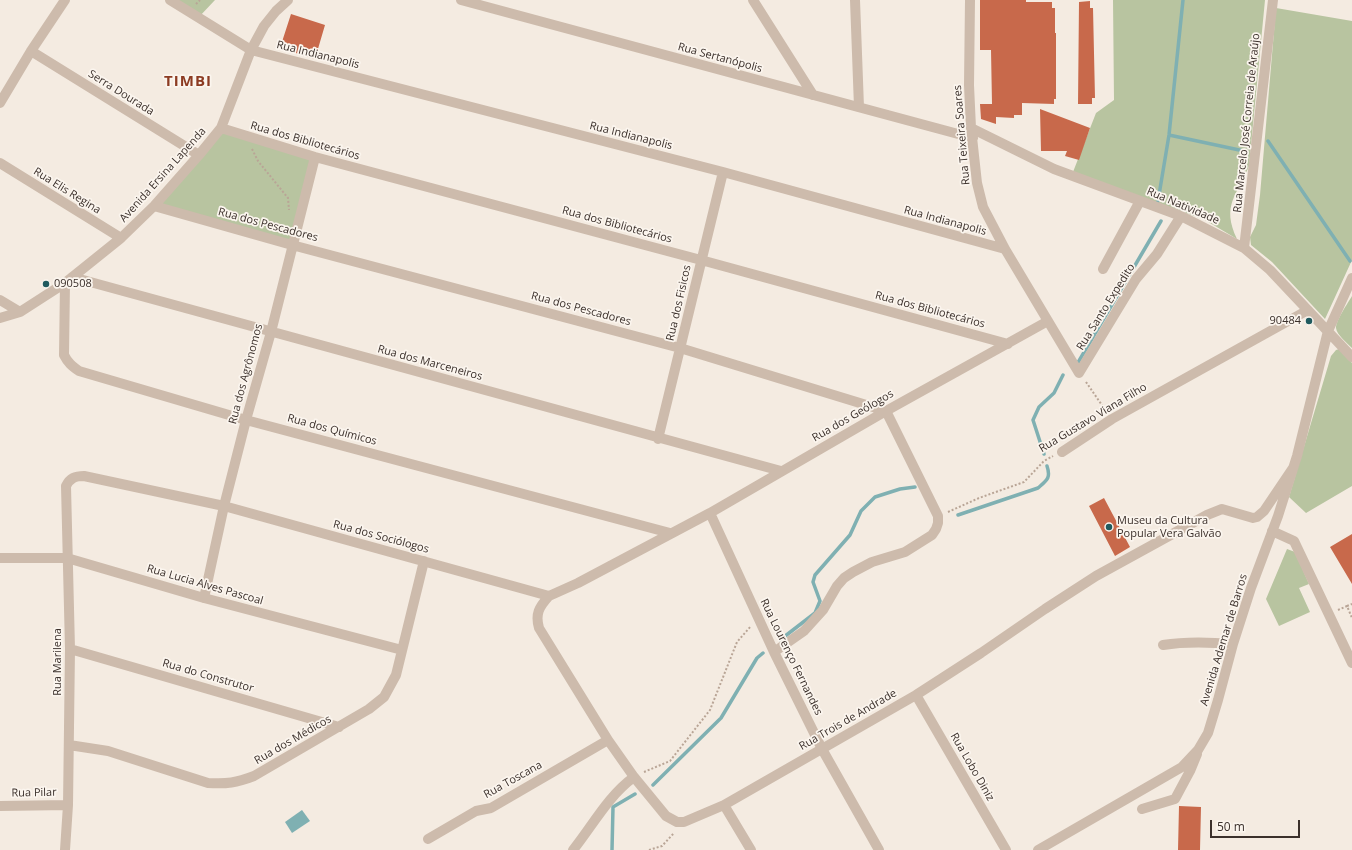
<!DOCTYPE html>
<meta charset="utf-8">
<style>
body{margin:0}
#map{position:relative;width:1352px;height:850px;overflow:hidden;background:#f4ebe1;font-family:"Open Sans",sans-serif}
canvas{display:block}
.scale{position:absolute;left:1210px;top:820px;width:90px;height:18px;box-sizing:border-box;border:2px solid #3b302b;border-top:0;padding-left:5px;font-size:12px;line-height:14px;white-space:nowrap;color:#3b302b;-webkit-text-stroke:3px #fbf5ee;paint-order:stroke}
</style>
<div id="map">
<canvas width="1352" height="850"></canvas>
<div class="scale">50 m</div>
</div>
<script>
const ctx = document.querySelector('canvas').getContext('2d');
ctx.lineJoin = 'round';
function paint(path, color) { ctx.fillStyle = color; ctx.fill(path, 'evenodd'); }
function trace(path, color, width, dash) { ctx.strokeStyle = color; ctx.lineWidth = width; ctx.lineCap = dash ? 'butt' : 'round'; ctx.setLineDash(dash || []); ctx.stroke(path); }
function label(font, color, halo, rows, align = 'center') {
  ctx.font = font + ' "Open Sans",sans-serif'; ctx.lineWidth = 3.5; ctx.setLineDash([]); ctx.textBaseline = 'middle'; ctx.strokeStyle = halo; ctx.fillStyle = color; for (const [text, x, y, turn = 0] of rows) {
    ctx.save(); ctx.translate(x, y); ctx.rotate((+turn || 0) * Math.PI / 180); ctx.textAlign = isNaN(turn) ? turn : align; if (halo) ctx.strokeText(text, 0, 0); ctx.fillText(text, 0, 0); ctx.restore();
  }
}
paint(new Path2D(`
 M170,0H215L199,17Z
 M1113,0H1265L1249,166C1237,196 1221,205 1237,239L1205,220L1073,172L1096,113L1114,100Z
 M1276,8L1352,21V260L1325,319L1272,262L1251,245L1250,237L1256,225L1260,195Z
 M221,128L315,157L292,245L154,206Z
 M1352,296V348C1347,343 1337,335 1336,328C1336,320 1348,303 1352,296Z
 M1339,349L1343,352L1352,363V486L1306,513L1289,497L1331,356L1336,350Z
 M1287,549L1295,552L1309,584L1299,588L1310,612L1279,626L1266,599Z`), '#b8c4a0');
paint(new Path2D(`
 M302,810L310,821L292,833L285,822Z`), '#7fb0b2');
trace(new Path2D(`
 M1169,135L1244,151
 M1268,141L1350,261
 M1158,201L1169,135L1183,0
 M1076,366L1161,221
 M1044,454L1033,420L1039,407L1054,393L1063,375
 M958,515L1038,488C1047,480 1051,478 1047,466
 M780,640L815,613L820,601L813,582L815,575L850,535L861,511L875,497L900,489L915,487
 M653,785L721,718L757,658L763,653
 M612,850L613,807L635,794`), '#7fb0b2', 3.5);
paint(new Path2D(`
 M980,0H1026V2H1052V8H1055V33H1056V99H1054V104L1022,103V115H1014V118L996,117V124L981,119L980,104H992L991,50H980Z
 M1090,1V8H1093L1095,98H1092V104H1078L1079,2Z
 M291,14L325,25L315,59L280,48Z
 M1040,109L1090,128L1079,160L1065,156L1067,151H1041Z
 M1104,498L1130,547L1115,556L1089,506Z
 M1352,534V584L1330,547Z
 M1179,806L1201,807L1200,850H1178Z`), '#c8694b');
trace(new Path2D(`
 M196,4L200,0
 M252,149L258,161L288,198L289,210
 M1086,382L1106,411
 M948,512L979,498L1024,482L1044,461L1053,456
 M1347,606L1352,604
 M1338,610L1347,606L1352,618
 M644,772L670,761L710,710L737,642L751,626
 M649,850L662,846L674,833`), '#b9a596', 2, [2, 2]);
trace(new Path2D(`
 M170,0L251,50L723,172L1005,249
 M461,0L973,138
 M753,0L813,95
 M855,0L859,107
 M970,0L969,85L971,128L977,183L983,207L1005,249L1079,373L1136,279L1157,254L1181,216
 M31,51L199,155
 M0,103L31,51L65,0
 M221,128L315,157L701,260L1008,344
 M971,128L1054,169L1181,216L1244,248L1270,270L1352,357
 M0,163L121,238
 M154,206L292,245L680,348L886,411L938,516V523L936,529L932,535L905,552L872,562L853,572L844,578L837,586L823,610L804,631L774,652
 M1244,248L1273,0
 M1103,269L1140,201
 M72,277L781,471
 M65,283L64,355C68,363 72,366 79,371L246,420L670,533
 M0,300L20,312
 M0,318L20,312L65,283L121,238L154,206L199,155L221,128L251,50L264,26L276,11L288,0
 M658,439L723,172
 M1062,452L1112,419L1308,310
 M710,513L774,652L822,749L879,850
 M1272,531L1294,541L1352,663
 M0,558H67L204,598L402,650
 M549,596C539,607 535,614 539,628L608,740L634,777L666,816L677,822H684L724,805L916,695L981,653L1045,609L1096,576L1207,515L1222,509L1253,518L1257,517L1264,511L1293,468
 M204,598L224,506L246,420L271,332L315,157
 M1163,645C1187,641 1209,642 1233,644
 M70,649L339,727
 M916,695L1006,850
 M69,745L108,751L208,783C227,784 236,783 254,776L369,709L384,697L396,675L424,561
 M724,805L751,850
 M0,806L68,805
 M1142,809L1175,799L1190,771L1197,754
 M428,839L476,811L491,808L608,740
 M65,850L68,805L70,649L66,486C70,478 75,476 84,476L224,506L549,596L578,583L710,513L886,411L1048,321
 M573,850C593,825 608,796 634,777
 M1038,850L1182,767L1198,750L1208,733L1218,700L1233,644L1251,588L1278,516L1297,456L1328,331L1352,278`), '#cdbbac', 10);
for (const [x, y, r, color] of [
 [46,284,4,"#1f5a5e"],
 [1309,321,4,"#1f5a5e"],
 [1109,527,4,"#1f5a5e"]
]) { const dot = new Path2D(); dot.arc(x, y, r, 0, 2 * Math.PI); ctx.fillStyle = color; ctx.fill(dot); trace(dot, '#fbf5ee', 1.5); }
label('11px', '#3b302b', '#fbf5ee', [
 ["Rua Indianapolis",318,55,14],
 ["Rua Sertanópolis",720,58,15],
 ["Serra Dourada",121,93,32],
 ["Rua Marcelo José Correia de Araújo",1247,123,-84],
 ["Rua Teixeira Soares",962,135,-95],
 ["Rua Indianapolis",631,136,14],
 ["Rua dos Bibliotecários",305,141,16],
 ["Avenida Ersina Lapenda",163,175,-48],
 ["Rua Elis Regina",67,191,32],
 ["Rua Natividade",1183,206,23],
 ["Rua Indianapolis",945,221,15],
 ["Rua dos Pescadores",268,225,15],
 ["Rua dos Bibliotecários",617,225,15],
 ["Rua dos Fisicos",679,303,-77],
 ["Rua Santo Expedito",1106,307,-58],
 ["Rua dos Pescadores",581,309,15],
 ["Rua dos Bibliotecários",930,310,15],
 ["Rua dos Marceneiros",430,363,15],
 ["Rua dos Agrônomos",246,374,-75],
 ["Rua dos Geólogos",853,416,-30],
 ["Rua Gustavo Viana Filho",1093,418,-31],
 ["Rua dos Químicos",332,430,15],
 ["Rua dos Sociólogos",381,537,15],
 ["Rua Lucia Alves Pascoal",205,585,16],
 ["Avenida Ademar de Barros",1224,640,-73],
 ["Rua Lourenço Fernandes",791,657,64],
 ["Rua Marilena",58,662,-90],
 ["Rua do Construtor",208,676,16],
 ["Rua Trois de Andrade",848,720,-30],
 ["Rua dos Médicos",293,740,-30],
 ["Rua Lobo Diniz",972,767,60],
 ["Rua Toscana",513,780,-29],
 ["Rua Pilar",34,793,-1]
]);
label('11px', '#3b302b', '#fbf5ee', [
 ["090508",54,284],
 ["90484",1301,321,"right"],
 ["Museu da Cultura",1117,521],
 ["Popular Vera Galvão",1117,534]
], 'left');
ctx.letterSpacing = '1px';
label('bold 15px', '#8c3b22', '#fbf5ee', [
 ["TIMBI",188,82]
]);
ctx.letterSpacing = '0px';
</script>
